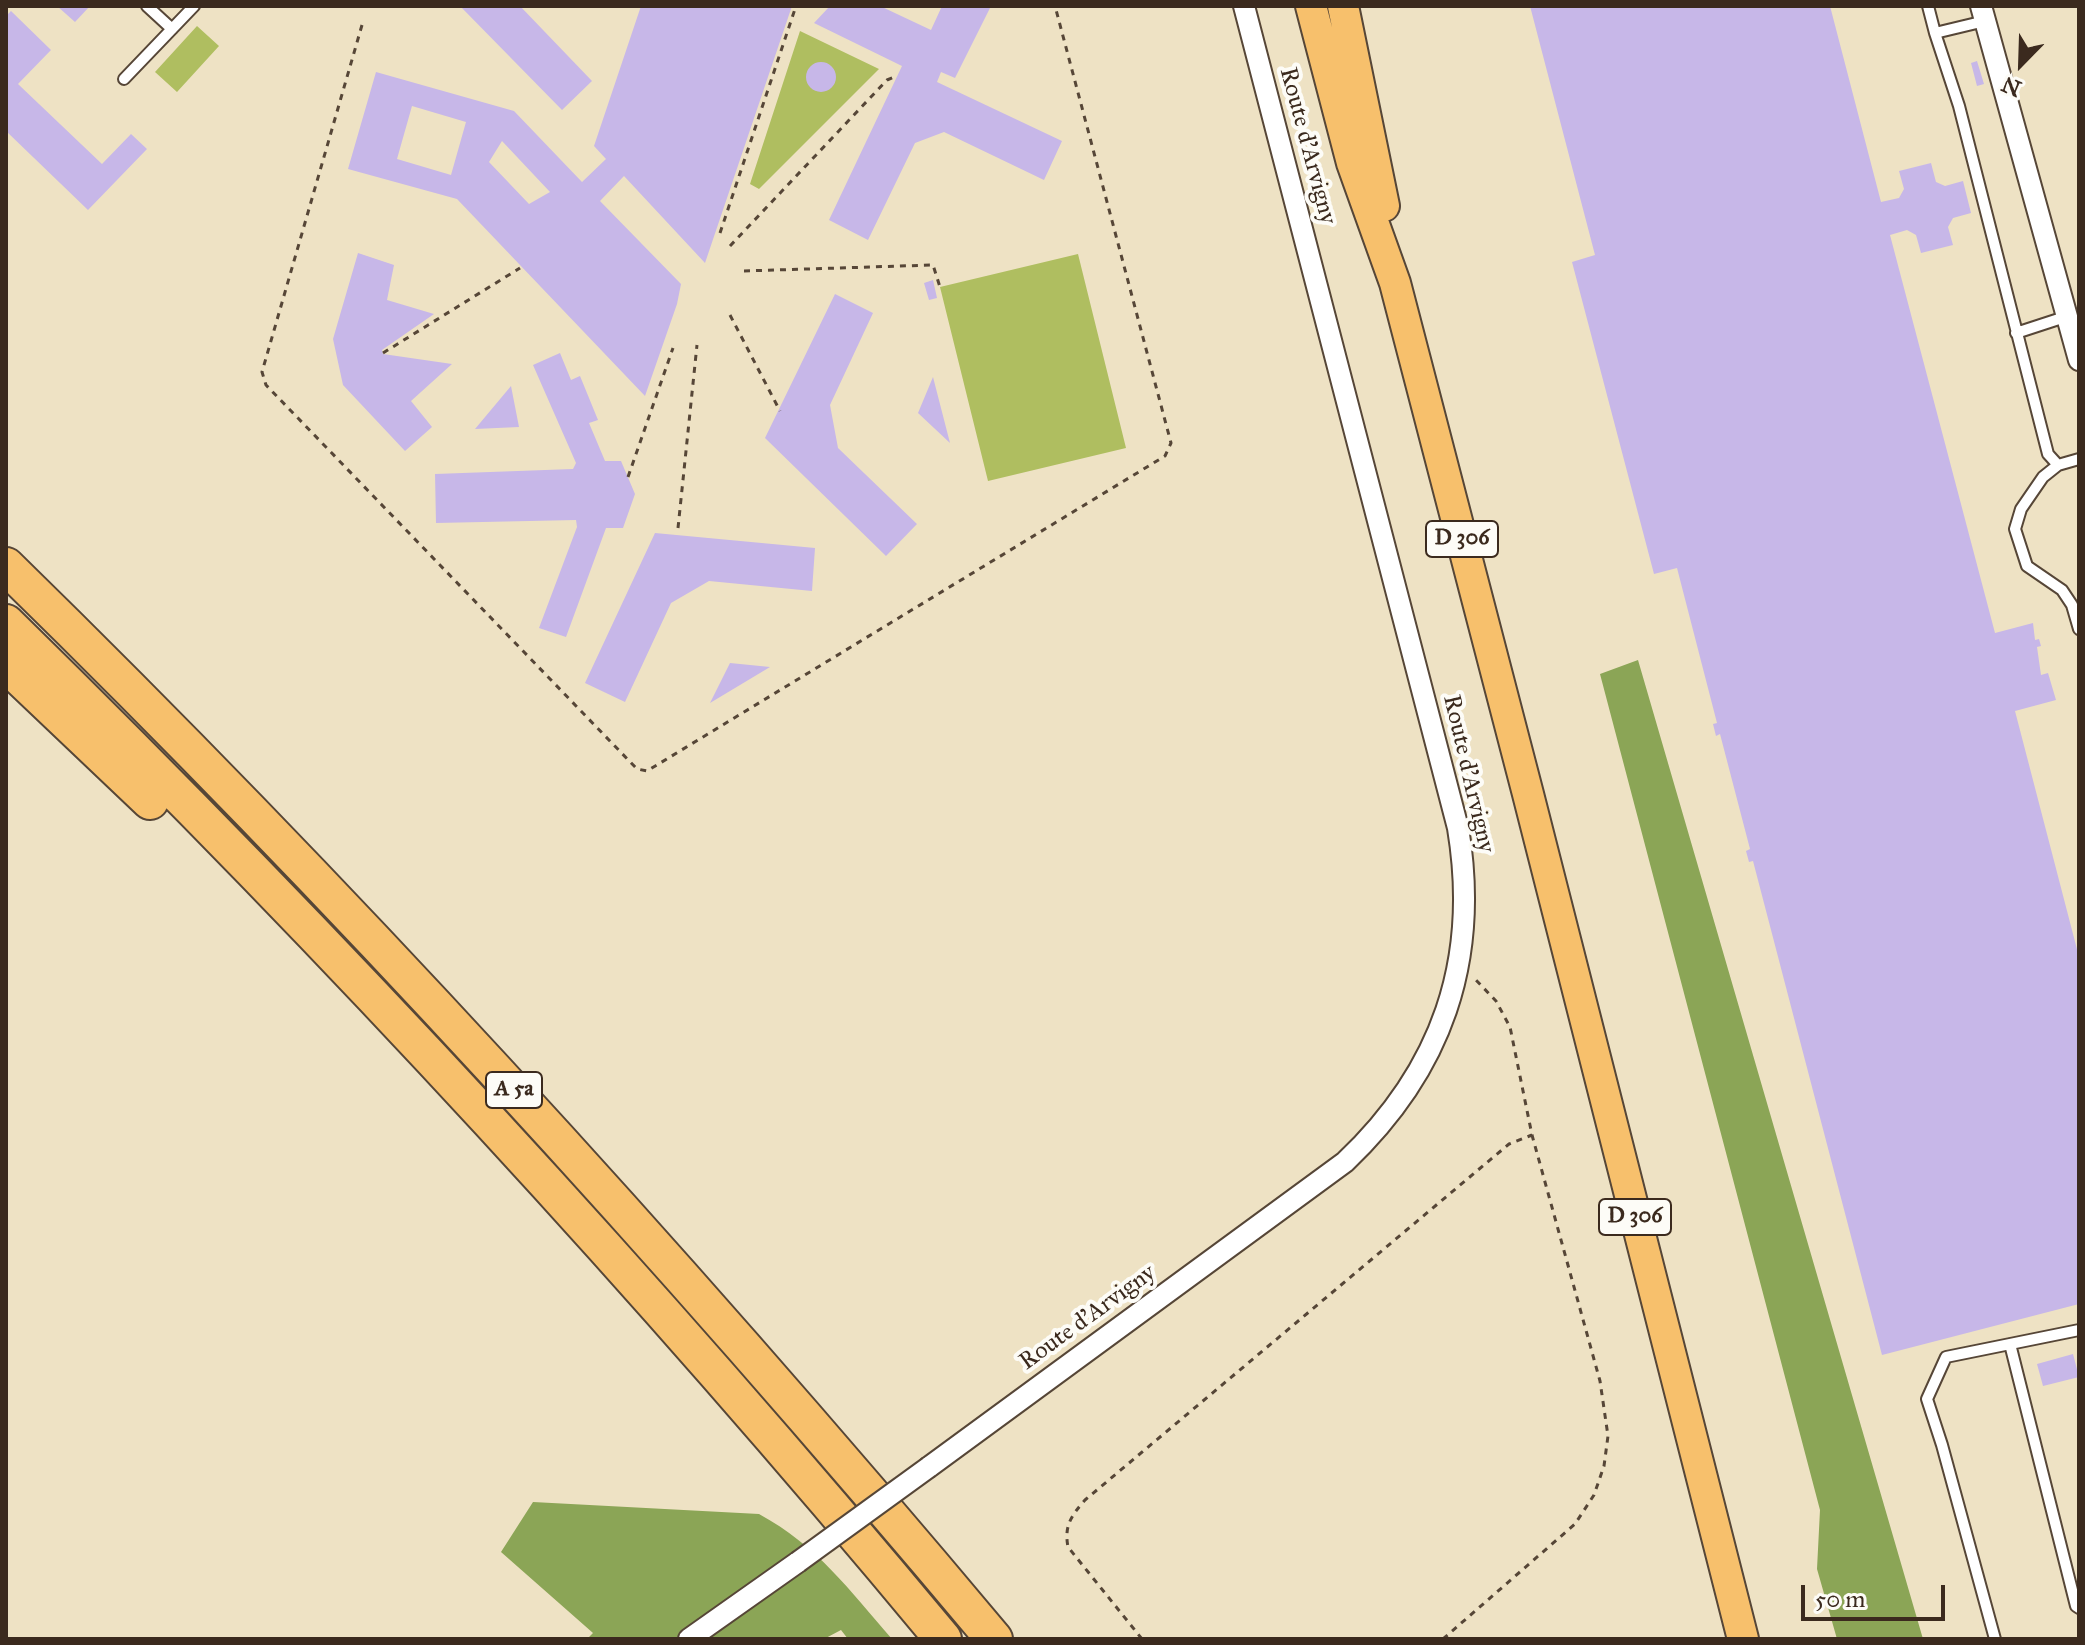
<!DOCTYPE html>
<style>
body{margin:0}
#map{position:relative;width:2085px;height:1645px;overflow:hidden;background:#eee2c4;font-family:"IM FELL Great Primer",serif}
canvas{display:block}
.frame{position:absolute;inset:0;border:8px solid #3b2a1e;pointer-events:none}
.north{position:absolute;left:1981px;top:24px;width:80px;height:80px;-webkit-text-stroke:6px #fdfcf7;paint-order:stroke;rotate:203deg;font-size:22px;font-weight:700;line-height:32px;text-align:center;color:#3b2a1e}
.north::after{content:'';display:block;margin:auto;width:28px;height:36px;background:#3b2a1e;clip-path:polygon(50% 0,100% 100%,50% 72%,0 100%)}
.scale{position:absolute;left:1801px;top:1585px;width:144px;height:36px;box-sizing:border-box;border:4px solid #3b2a1e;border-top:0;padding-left:10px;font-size:24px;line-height:28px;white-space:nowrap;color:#3b2a1e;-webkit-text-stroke:6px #fdfcf7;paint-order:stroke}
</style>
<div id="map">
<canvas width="2085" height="1645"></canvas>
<div class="frame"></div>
<div class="north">N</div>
<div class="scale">50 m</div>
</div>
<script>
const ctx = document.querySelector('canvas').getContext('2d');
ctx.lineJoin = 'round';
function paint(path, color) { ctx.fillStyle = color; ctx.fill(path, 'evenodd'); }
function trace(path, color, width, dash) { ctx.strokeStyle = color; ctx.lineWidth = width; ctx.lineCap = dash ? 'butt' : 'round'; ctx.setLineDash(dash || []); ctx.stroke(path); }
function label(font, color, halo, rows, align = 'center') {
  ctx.font = font + ' "IM FELL Great Primer",serif'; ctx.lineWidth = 8; ctx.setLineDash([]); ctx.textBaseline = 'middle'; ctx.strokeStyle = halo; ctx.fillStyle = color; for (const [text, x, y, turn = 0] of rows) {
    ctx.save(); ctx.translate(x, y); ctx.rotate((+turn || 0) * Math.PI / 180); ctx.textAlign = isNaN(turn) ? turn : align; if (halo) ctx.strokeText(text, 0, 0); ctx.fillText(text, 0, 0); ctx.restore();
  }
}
paint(new Path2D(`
 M197,26L219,46L177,92L155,72Z
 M800,31L879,69L759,189L750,184Z
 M1078,254L1126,448L988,481L940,287Z`), '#afbe60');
paint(new Path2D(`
 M1638,660L1923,1639H1837L1817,1569L1820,1510L1600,674Z
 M533,1502L759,1514C818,1546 849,1590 892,1639H848L841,1630L824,1639H587L593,1633L501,1552Z`), '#8ba556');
paint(new Path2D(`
 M57,6H90L75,22Z
 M460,6H520L592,81L562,110Z
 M641,6H792L705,263L624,176L600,201L681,284L677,304L645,396L457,199L348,169L376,72L514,111L582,182L606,159L594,146ZM412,106L466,122L451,175L397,159ZM502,141L550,192L529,204L489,162Z
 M830,6H880L931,30L942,6H991L955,78L941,72L937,82L1062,141L1044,180L944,132L915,143L868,240L829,220L902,66L814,23Z
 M1530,6H1830L1881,202L1899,198L1904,189L1899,171L1931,163L1936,182L1945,186L1963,181L1971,213L1953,218L1948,227L1953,245L1921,253L1916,235L1907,230L1890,235L1995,633L2033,623L2035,640L2039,639L2041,646L2037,647L2041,675L2048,673L2056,700L2015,711L2079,957V1304L1882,1355L1753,861L1749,862L1746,851L1750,849L1720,734L1716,736L1713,724L1717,723L1677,568L1654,574L1572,262L1595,255Z
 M11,11L51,50L18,84L102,164L131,134L147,149L88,210L6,131V16Z
 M1977,61L1984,84L1977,86L1971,63Z
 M806 77a15 15 0 1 1 30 0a15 15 0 1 1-30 0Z
 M358,253L394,265L387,300L434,314L382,350L383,354L452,364L411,401L432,427L405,451L343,385L333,339Z
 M933,280L937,298L929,300L924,283Z
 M835,294L873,313L830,405L838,448L917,524L886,556L765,438Z
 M560,353L571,380L580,376L598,420L589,423L605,461H621L635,494L623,528H606L566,637L539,628L577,527L576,520L436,523L435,474L573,469L576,463L533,365Z
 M933,377L950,443L918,413Z
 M511,386L519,427L475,429Z
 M655,533L815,548L812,591L709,581L671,603L625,702L585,683Z
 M730,663L770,667L710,703Z
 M2073,1354L2079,1377L2043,1386L2037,1364Z`), '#c7b7e8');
const lane = new Path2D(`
 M147,6L172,29
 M1928,6L1935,33L1985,21
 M1935,33L1959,106L2048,454L2058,465L2079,459
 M124,79L194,6
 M2016,333L2068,316
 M2058,465L2043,477L2021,509L2015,529L2027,566L2062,590L2072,605L2079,629
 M2010,1344L2076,1606L2079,1608
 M1995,1639L1942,1445L1927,1399L1946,1357L2079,1330`);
const street = new Path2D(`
 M1981,6L2079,360
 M929,1467L1345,1162C1442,1070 1480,961 1458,828L1244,6
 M689,1639L798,1562`);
const primary = new Path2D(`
 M1311,6L1352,163L1395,283L1528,794L1743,1639
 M1343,6L1384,206`);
const highway = new Path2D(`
 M6,566C354,906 681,1266 994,1639
 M6,623C335,945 649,1285 943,1639
 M6,664L150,801`);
trace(lane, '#564637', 14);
trace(street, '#564637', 24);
trace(primary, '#564637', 34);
trace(highway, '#564637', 40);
trace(new Path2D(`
 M362,25L262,372L266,385L637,769L647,771L1165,456L1171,443L1055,6
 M720,233L796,6
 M730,246L887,80L897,76
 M744,271L933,265L940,287
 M730,315L780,411
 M383,353L520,268
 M628,477L673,348
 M678,528L697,345
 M1142,1639L1068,1547C1064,1526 1071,1516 1085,1500L1509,1144L1532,1135
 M1443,1639L1575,1524L1594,1495L1604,1466L1608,1436L1600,1381L1532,1135L1510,1027L1496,1001L1476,980`), '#564637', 3, [6, 6]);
trace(lane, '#fff', 10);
trace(street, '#fff', 20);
trace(primary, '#f7c06c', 30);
trace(highway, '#f7c06c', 36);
const streetBridge = new Path2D(`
 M798,1562L929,1467`);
trace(streetBridge, '#564637', 24, []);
trace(streetBridge, '#fff', 20);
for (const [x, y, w] of [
 [1462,539,72],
 [514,1090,56],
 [1635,1217,72]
]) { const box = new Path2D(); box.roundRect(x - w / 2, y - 18, w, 36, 6); ctx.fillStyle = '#fdfcf7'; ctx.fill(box); trace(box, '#3b2a1e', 2); }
label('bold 22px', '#3b2a1e', null, [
 ["D 306",1462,539],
 ["A 5a",514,1090],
 ["D 306",1635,1217]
]);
label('24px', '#3b2a1e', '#fdfcf7', [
 ["Route d'Arvigny",1307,146,75],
 ["Route d'Arvigny",1468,774,77],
 ["Route d'Arvigny",1088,1318,-36]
]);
</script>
